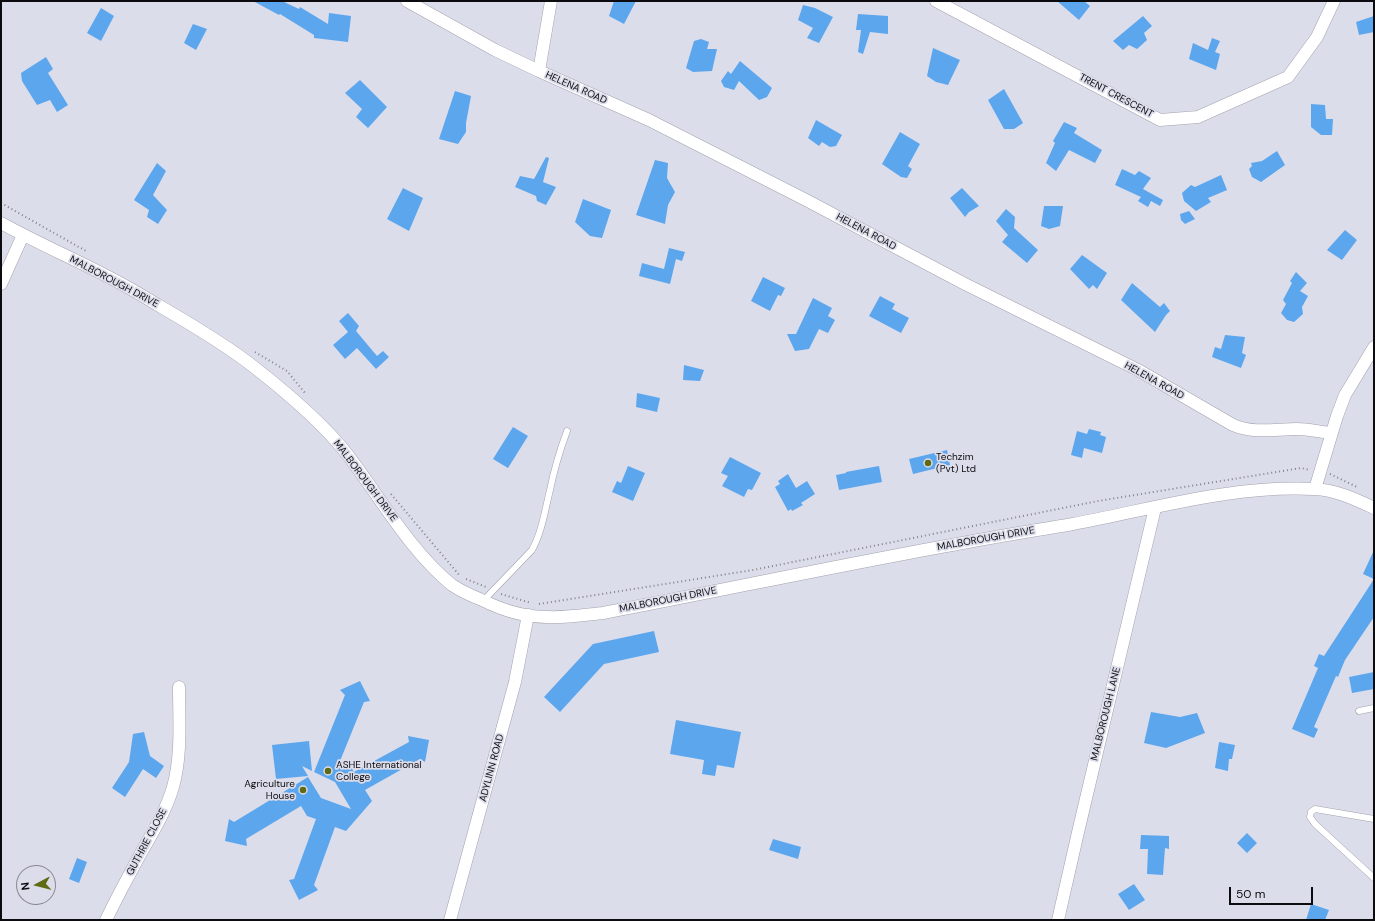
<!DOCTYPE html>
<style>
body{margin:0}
#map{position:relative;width:1375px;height:921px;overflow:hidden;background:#dcddea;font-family:"DM Sans",sans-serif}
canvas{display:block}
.frame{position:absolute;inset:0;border:2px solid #0c0c10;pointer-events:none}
.north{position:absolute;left:16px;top:865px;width:40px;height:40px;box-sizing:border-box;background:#dcddea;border:1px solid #898993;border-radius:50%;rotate:263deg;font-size:11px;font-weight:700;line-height:16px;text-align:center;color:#0c0c10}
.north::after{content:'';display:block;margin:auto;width:14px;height:18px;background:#5f6a12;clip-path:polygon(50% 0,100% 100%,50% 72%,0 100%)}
.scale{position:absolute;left:1229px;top:887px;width:84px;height:18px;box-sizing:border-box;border:2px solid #0c0c10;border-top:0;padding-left:5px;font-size:12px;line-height:14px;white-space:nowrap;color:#0c0c10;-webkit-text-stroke:3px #dcddea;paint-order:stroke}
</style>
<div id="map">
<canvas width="1375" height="921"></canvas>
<div class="frame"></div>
<div class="north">N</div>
<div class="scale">50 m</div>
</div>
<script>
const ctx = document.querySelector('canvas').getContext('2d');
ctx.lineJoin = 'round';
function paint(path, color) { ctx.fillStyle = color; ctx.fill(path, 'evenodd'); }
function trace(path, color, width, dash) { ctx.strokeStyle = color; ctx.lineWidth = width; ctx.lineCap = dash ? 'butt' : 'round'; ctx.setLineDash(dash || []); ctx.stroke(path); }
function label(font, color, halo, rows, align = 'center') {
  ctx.font = font + ' "DM Sans",sans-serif'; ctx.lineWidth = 3.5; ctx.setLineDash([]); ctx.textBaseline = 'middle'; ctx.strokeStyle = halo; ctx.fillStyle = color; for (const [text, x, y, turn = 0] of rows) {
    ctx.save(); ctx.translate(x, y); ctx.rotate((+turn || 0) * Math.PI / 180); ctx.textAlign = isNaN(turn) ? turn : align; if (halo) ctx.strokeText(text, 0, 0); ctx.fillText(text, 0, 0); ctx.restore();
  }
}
paint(new Path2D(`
 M253,1H282L299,9L300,7L328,24L329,13L351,16L348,42L314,38V35L280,14L279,15Z
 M614,1H636L624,24L609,16Z
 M1057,1H1084L1090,6L1079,20Z
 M803,5L815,8L833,17L819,43L807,38L813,28L798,20Z
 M101,8L114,16L101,41L87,33Z
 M858,14L888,16V34L870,32L863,54L858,52L861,30H856Z
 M1143,16L1152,26L1144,33L1147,40L1137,49L1129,45L1123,50L1113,41Z
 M1374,16V32L1359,35L1356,22Z
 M193,24L207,29L196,50L184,43Z
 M1212,38L1220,41L1215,52L1220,54L1216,70L1189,59L1193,43L1208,50Z
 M701,39L709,42L707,49H717L712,71L693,72L686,68L694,41Z
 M933,48L960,60L948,85L936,82L927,76Z
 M46,57L53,69L48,73L68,105L57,112L50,100L37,105L22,81L21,73Z
 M740,61L772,88L767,97L759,100L739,81L734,90L724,87L721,81L728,71L731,74Z
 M360,80L387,107L368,128L356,117L362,109L345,93Z
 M1004,89L1023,123L1014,129H1004L988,100Z
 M455,91L471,96L466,123V132L458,144L439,139Z
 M1311,104L1325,105L1326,119H1333L1332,135H1321L1311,127Z
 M816,120L842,135L836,146L830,147L822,142L819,146L808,138Z
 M1064,122L1077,128L1074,133L1102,150L1095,163L1069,150L1056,171L1046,163L1055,143L1053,141Z
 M900,132L920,144L908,166L912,169L907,178L901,177L882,164Z
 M1277,151L1285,165L1261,182L1252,177L1249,169L1252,166L1251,163L1262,161Z
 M546,157L549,158L543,182L556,187L546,205L537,201L536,196L515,187L520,176L534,179Z
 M655,160L668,163L667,178L675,192L668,205L665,224L636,215Z
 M157,163L166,171L153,195L167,210L158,224L147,217L149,210L134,200Z
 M1122,169L1135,175L1139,171L1151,178L1143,189L1163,200L1160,206L1151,201L1148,207L1138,201L1141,197L1115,185Z
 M1221,175L1227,190L1208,198L1211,202L1196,211L1184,201L1182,193L1191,185L1195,187Z
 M403,188L423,198L409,231L387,219Z
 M962,188L979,206L969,212L965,217L950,198Z
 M583,199L611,210L602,238L590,236L575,222Z
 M1044,206H1063L1060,226L1049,229L1041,226Z
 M1006,209L1015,217L1014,228L1038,250L1027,263L1002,242L1008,235L996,221Z
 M1189,211L1195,219L1185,224L1181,220L1180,214Z
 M1345,230L1357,240L1342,260L1327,250Z
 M669,248L685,252L682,261L676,259L670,284L639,276L642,263L664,269Z
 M1082,255L1107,273L1097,289L1093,285L1089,289L1070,269Z
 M1296,272L1307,283L1300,291L1308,296L1302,307L1303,314L1294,322L1287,320L1281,313L1286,304L1283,300L1292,283L1290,281Z
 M763,277L785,288L781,296L778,295L770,311L751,301Z
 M1132,283L1160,307L1164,303L1170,311L1166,315L1155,332L1121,300Z
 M880,296L895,304L892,309L909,318L901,333L869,316Z
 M813,298L832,308L828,316L835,320L828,333L819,329L809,349L795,351L787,334H796Z
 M348,313L359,326L356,331L377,356L383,351L389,357L376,369L357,348L345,359L333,345L348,332L339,321Z
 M1225,335L1245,337L1242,353L1246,355L1241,368L1212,357L1215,347L1221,349Z
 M684,365L704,370L700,381L683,380Z
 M637,393L660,398L657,412L636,407Z
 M513,427L528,436L508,468L493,459Z
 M1089,429L1101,432L1100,435L1106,437L1102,453L1084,448L1082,458L1071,455L1077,431L1087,434Z
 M947,450L950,465L913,474L909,459Z
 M730,457L761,473L752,490L748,489L744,497L722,486L728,476L721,473Z
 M628,466L645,473L633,501L612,492L617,481L621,483Z
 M879,466L882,482L839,490L836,475L846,473V472Z
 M788,474L796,488L807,481L815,494L801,503L803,505L792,511L791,509L788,511L775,487L780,484L778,481Z
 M1374,550V579L1363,574Z
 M1374,579V617L1345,660L1338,677L1336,676L1314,727L1318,729L1314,738L1292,729L1318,668L1314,666L1319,654L1324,656Z
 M654,631L659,652L604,664L560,712L544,697L593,644Z
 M1374,672V689L1352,693L1349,677Z
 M360,681L370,701L364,702L340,761L350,765L354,772L409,742L408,736L429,740L425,762L420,759L365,790L372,801L346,831L335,827L314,885L318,890L299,900L289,880L294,879L316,819L307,816L301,806L246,839L247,846L225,841L229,819L234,822L308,777L321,798L351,809L335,782L314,772L345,695L340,690Z
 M1151,712L1180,717L1197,713L1205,733L1166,748L1144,743Z
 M676,720L741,732L734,768L717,765L715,776L702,774L704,760L670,754Z
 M144,732L150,756L164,766L156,778L143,769L125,797L112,788L129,762L133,734Z
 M309,741L312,771L302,766L308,776L276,779L272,745Z
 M1219,742L1235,745L1232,759H1229L1228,771L1215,768Z
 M1247,833L1257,843L1247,853L1237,843Z
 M1141,835L1169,836V849L1165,848L1163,875L1147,874L1148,849H1140Z
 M773,839L801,847L798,859L769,850Z
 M77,858L87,862L79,883L69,879Z
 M1134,884L1145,900L1129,910L1118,894Z
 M1311,904L1329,910L1325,920H1306Z`), '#5ca6ee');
const service = new Path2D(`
 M483,601L532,550C542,532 545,510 550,490C554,470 560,450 567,431
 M1359,711L1374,708
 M1374,819L1315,809L1311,812L1310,817L1315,824L1374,878`);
const minor = new Path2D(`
 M407,1L495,50L539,71L649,120L806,200L965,284L1138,370L1233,425C1254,434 1275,429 1297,429C1309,429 1320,432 1332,433
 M936,1L1160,120L1198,117L1288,77L1317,37L1334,1
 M539,71L551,1
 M1,223C39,244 79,261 118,282C133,290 148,299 163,308C194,326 226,345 254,367C286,392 322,422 347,454C380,497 410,551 452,585C461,591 472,596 482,600C502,610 525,617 547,617C565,618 584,615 603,613C719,591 835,566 952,545C992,537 1032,531 1073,524C1153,509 1232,485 1314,489C1336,490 1355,499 1374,508
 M1,284L23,235
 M1315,489L1337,416L1345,395L1374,347
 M106,920C117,897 129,875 141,853C153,832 166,811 173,787C182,755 179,720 179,687
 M450,920L515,682L528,615
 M1058,920L1079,828L1155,508`);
trace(service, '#a1a2ae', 7);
trace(minor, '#a1a2ae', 13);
trace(new Path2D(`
 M1,203L86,251
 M255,352L287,371L305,393
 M1330,474L1357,487
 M391,494L460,576
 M466,579L486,587
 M501,594L531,603
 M539,604L753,570L1098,501L1301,468L1310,470`), '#82838c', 2, [1, 3]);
trace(service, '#fff', 6);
trace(minor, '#fff', 12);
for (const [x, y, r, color] of [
 [928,463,4,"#5f6a12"],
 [328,771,4,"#5f6a12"],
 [303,790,4,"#5f6a12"]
]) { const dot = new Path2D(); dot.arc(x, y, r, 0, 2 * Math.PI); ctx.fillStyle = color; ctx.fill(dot); trace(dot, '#dcddea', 1.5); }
label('10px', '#0c0c10', '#dcddea', [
 ["HELENA ROAD",576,88,24],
 ["TRENT CRESCENT",1116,96,28],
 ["HELENA ROAD",866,232,28],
 ["MALBOROUGH DRIVE",114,282,28],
 ["HELENA ROAD",1154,381,29],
 ["MALBOROUGH DRIVE",365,481,53],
 ["MALBOROUGH DRIVE",986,539,-10],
 ["MALBOROUGH DRIVE",668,600,-11],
 ["MALBOROUGH LANE",1106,714,-76],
 ["ADYLINN ROAD",492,768,-75],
 ["GUTHRIE CLOSE",147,842,-62]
]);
label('10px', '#0c0c10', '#dcddea', [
 ["Techzim",936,457],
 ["(Pvt) Ltd",936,469],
 ["ASHE International",336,765],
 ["College",336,777],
 ["Agriculture",295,784,"right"],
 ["House",295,796,"right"]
], 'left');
</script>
